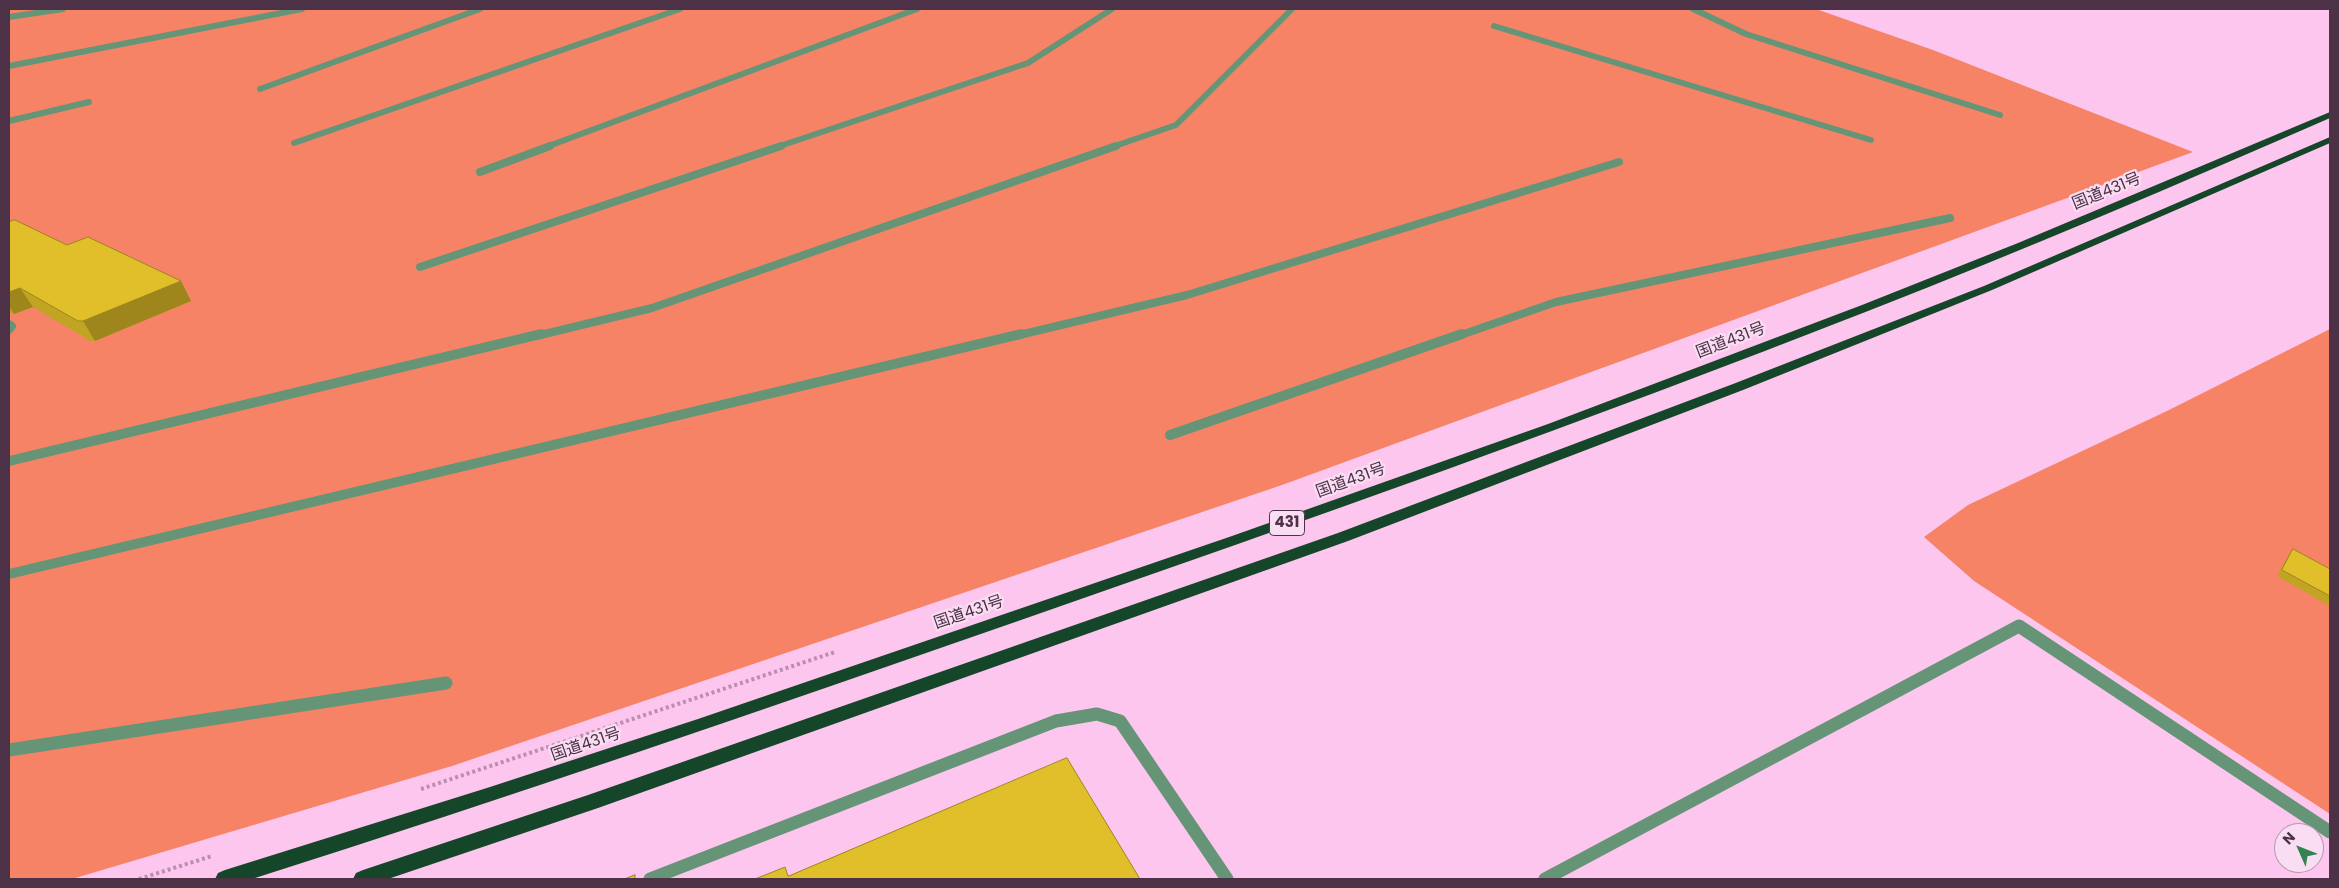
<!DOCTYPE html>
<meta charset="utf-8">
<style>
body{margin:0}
#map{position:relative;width:2339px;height:888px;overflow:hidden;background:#fdc6ef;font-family:Poppins,sans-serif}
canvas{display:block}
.frame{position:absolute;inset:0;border:10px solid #4d3247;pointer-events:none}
.north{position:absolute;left:2274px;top:823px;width:50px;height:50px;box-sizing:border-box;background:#f9ddf2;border:1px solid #b499ae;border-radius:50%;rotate:314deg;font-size:14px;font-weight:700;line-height:20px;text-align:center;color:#4d3247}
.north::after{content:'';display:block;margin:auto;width:18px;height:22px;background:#328354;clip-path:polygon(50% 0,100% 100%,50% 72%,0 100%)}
</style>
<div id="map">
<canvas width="2339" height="888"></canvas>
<div class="frame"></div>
<div class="north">N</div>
</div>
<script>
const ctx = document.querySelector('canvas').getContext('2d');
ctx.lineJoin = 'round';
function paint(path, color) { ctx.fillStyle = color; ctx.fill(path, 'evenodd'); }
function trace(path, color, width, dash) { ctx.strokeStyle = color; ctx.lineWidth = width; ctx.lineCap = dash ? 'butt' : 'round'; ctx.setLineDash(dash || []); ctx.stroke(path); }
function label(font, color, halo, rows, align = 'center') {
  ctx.font = font + ' Poppins,"Noto Sans JP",sans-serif'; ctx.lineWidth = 4.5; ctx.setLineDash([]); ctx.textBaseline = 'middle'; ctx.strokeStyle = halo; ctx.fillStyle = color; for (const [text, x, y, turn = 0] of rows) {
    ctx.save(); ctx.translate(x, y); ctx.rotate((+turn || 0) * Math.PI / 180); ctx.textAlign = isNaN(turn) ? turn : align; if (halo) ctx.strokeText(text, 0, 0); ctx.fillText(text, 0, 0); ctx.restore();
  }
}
paint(new Path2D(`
 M9,9H1816L1933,50L2193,152L1282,485L452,766L72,879H9Z
 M2330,329V814L1974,581L1924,537L1968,505L2169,410Z`), '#f78366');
trace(new Path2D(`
 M421,789L835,652
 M139,879L212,856`), '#ba8eaf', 4, [3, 3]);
trace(new Path2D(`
 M1693,9L1746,34L2000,115
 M9,17L63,9
 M1494,26L1871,140
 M9,66L302,9
 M260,89L480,9
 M9,121L89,102
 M294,143L680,9
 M546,147L917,9
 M777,147L1028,63L1112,9
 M1112,147L1176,125L1292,9`), '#659576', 6);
trace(new Path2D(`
 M480,172L550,146
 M420,267L781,146
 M9,324L12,326L9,330
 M536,336L652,308L1116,146
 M1015,336L1187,295L1619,162
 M1458,336L1556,302L1950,218`), '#659576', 8);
trace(new Path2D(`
 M1170,435L1462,334
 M9,461L541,334
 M9,574L1021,334`), '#659576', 10);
trace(new Path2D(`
 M9,750L446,683
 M650,879L1056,721L1097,714L1120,721L1227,879
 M1545,879L2019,626L2330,832`), '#659576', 13);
paint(new Path2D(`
 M2330,112V118C2177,185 2024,250 1868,311C1588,421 1305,521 1021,620C766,709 510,797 252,879H215L218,873L225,870L490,787L698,719L1232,536L1548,424L1862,305L2018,243Z
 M2330,137V143L1992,290L1743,390L1348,541L598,808L388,879H353L356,873L363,870L588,795L1338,533L1733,384L1984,286Z`), '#16462a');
paint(new Path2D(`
 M9,222L67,245L181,281L191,301L95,341H90L33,307L14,314L9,311Z
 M2293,549L2330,569V606L2277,576L2288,556Z`), '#c2a424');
paint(new Path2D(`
 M181,281L191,301L95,341L83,321Z
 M20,288L33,307L14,314L9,306V292Z`), '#9e861d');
const building = new Path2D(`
 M15,220L67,245L88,237L181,281L83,321H78L20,288L9,292V222Z
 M2293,549L2330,569V596L2282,570Z
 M1067,758L1140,879H755L785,867L788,876Z
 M635,875V879H625Z`);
paint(building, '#e1bf2a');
trace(building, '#9e861d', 1);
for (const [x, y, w] of [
 [1287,523,35]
]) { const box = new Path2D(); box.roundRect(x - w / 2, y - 12.5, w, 25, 4); ctx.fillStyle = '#f9ddf2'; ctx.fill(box); trace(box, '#4d3247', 1); }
label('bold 15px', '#4d3247', null, [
 ["431",1287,523]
]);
label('16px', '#4d3247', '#f9ddf2', [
 ["国道431号",2107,192,-22],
 ["国道431号",1731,341,-21],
 ["国道431号",1351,481,-20],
 ["国道431号",969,613,-19],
 ["国道431号",586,745,-19]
]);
</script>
